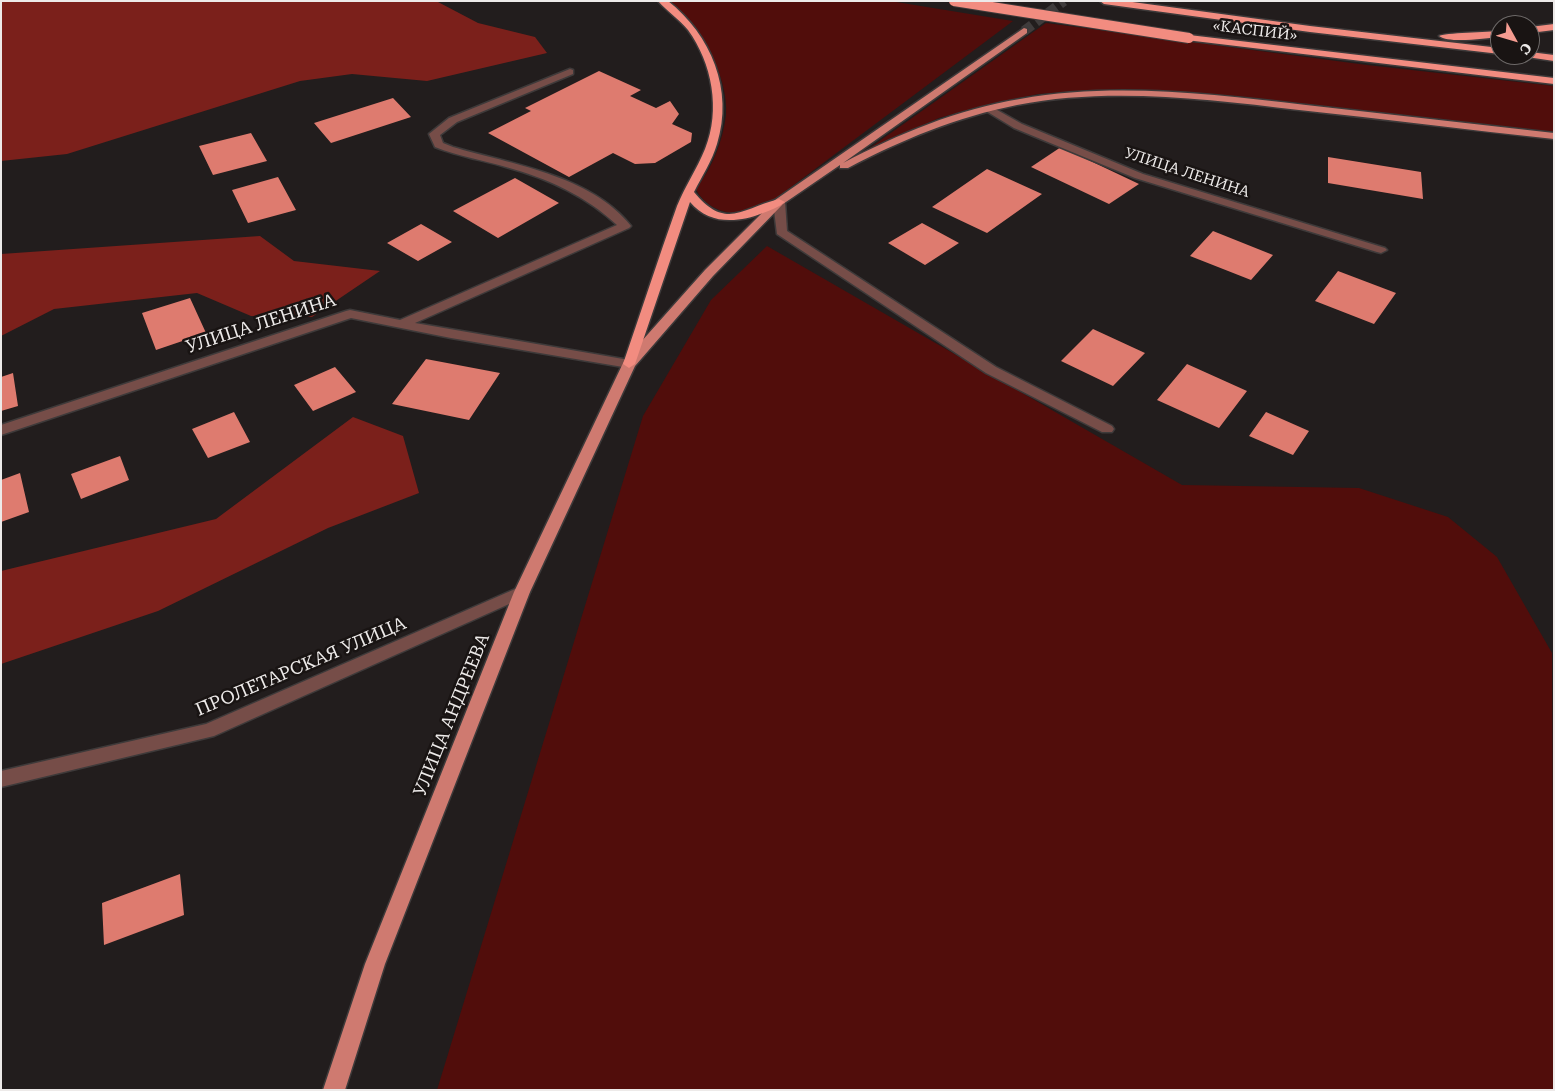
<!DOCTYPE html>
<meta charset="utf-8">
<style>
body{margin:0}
#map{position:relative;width:1555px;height:1091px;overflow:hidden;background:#221d1d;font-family:"Roboto Serif",serif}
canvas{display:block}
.frame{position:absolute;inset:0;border:2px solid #edeae9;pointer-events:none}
.north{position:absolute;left:1490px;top:15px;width:50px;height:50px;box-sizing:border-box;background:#191413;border:1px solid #6e6a69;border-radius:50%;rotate:129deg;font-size:14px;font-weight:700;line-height:20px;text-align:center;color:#edeae9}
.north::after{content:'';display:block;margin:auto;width:18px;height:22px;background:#f59c91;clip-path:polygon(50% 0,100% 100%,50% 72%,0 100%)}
</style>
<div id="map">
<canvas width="1555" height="1091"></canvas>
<div class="frame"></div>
<div class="north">С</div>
</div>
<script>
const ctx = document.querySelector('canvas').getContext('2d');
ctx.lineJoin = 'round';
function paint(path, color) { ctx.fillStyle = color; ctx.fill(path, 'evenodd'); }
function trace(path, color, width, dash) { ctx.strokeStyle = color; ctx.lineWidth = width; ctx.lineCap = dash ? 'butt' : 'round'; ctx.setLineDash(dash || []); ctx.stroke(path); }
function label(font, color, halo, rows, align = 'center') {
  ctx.font = font + ' "Roboto Serif",serif'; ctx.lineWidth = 5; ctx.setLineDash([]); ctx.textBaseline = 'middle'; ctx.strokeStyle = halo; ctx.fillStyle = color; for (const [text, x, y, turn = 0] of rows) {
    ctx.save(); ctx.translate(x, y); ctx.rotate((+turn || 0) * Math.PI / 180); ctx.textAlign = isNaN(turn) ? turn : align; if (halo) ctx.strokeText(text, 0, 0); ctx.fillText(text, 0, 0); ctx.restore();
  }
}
paint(new Path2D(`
 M668,1H890L1013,21L771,202C764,205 756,209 749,211C729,218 704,207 696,189C712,168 723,141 726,115C729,76 699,23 668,1Z
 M1046,23L1367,65L1554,86V132L1236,96L1166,91L1096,90L1038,94L986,105L939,118L864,152Z
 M767,246L1182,485L1359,488L1448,517L1497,557L1552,653L1554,1090H437L643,416L711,300Z`), '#510d0b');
paint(new Path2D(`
 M1,1H428L438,2L478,23L535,37L547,53L427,81L352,74L300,81L67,154L1,161Z
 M260,236L294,261L380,271L312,317L251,316L197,293L54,309L1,336V254Z
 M353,417L403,436L419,493L328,528L158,611L1,664V571L216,519Z`), '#7b201b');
paint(new Path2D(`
 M599,71L641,90L630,96L656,108L670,101L679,114L672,124L692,133L691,142L655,163L635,164L613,153L569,177L488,133L531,111L525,108Z
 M393,98L411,117L331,143L314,123Z
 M251,133L267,161L213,175L199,146Z
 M1061,147L1139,184L1109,204L1031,167Z
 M1328,157L1421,172L1423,199L1328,183Z
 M987,169L1042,194L987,233L932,207Z
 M278,177L296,210L248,223L232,190Z
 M515,178L559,203L498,238L453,211Z
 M922,223L959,243L925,265L888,243Z
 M421,224L452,242L418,261L387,243Z
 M1213,231L1273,255L1251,280L1190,256Z
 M1338,271L1396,293L1374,324L1315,301Z
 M190,298L206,333L156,350L142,313Z
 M1093,329L1145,353L1113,386L1061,361Z
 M426,359L500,373L469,420L392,404Z
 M1187,364L1247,391L1219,428L1157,400Z
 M335,367L356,392L313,411L294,385Z
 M13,373L18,406L1,411V377Z
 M234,412L250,442L208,458L192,429Z
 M1266,412L1309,431L1293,455L1249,436Z
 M120,456L129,480L81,499L71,474Z
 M20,473L29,512L1,522V480Z
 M180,874L184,915L104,945L102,903Z`), '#de7b6f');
trace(new Path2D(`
 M1024,31L1064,1`), '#403c3c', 10, [10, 5]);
const minor = new Path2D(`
 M570,69L573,70V74L457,122L440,135L443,143L453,147C510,164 591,175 631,226L629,228L415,323L629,360L634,361L635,364L634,367L629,368L451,338L351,318L1,435V425L346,311L350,310L400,320L617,225C586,196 547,178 506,167C482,160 458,156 435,147L429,134L449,118Z
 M990,106L1022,124L1143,174L1385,248L1387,250L1381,253L1377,252L1135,178L1014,128L986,111L985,109Z
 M779,199L785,202L787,231L996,367L1112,426L1114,429L1112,432H1102L986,373L777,234L773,202Z
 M522,586L527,588L530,592L527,596L214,736L1,787V771L206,724Z`);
const major = new Path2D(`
 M1024,28L1027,29V33L843,163C898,134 958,109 1020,99C1114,82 1211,94 1306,105C1389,114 1471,124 1554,133V139C1469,130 1384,119 1299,110C1206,99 1109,87 1017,105C957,117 901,140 848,168H840V165L783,204L713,276L635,366L530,592L385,964L345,1090H323L365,964L514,592L624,361L705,270L775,200Z`);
const highway = new Path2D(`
 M658,1H668C711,35 734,90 717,144C712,161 702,176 694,192C726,231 742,208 779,199L785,202C779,207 771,210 763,213C738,223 709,225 690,202L635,364L629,368L623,364C641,312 658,259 677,206C685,186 697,169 705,149C721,110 712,63 688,30C679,19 667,11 658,1Z
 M1100,1H1125L1310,26L1500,48V54L1310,32L1104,4Z
 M1554,24V30L1530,33V27Z
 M1500,31V37C1486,38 1450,44 1439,36C1443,33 1490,32 1500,31Z
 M1189,35L1554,78V84L1186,40V36Z
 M1530,52L1554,55V61L1527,57L1525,55H1530Z`);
trace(minor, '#3e3a3a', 3);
trace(major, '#3e3a3a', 3);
trace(highway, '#3e3a3a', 3);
paint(minor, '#764d48');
paint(major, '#cf7a70');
paint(highway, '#f28c80');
const highwayBridge = new Path2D(`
 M954,1L1189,38`);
trace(highwayBridge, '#3e3a3a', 12, []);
trace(highwayBridge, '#f28c80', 10);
label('15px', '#edeae9', '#191413', [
 ["«КАСПИЙ»",1255,31,7],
 ["УЛИЦА ЛЕНИНА",1187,173,18]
]);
label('18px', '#edeae9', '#191413', [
 ["УЛИЦА ЛЕНИНА",261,324,-18],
 ["ПРОЛЕТАРСКАЯ УЛИЦА",301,667,-23],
 ["УЛИЦА АНДРЕЕВА",452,715,-68]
]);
</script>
